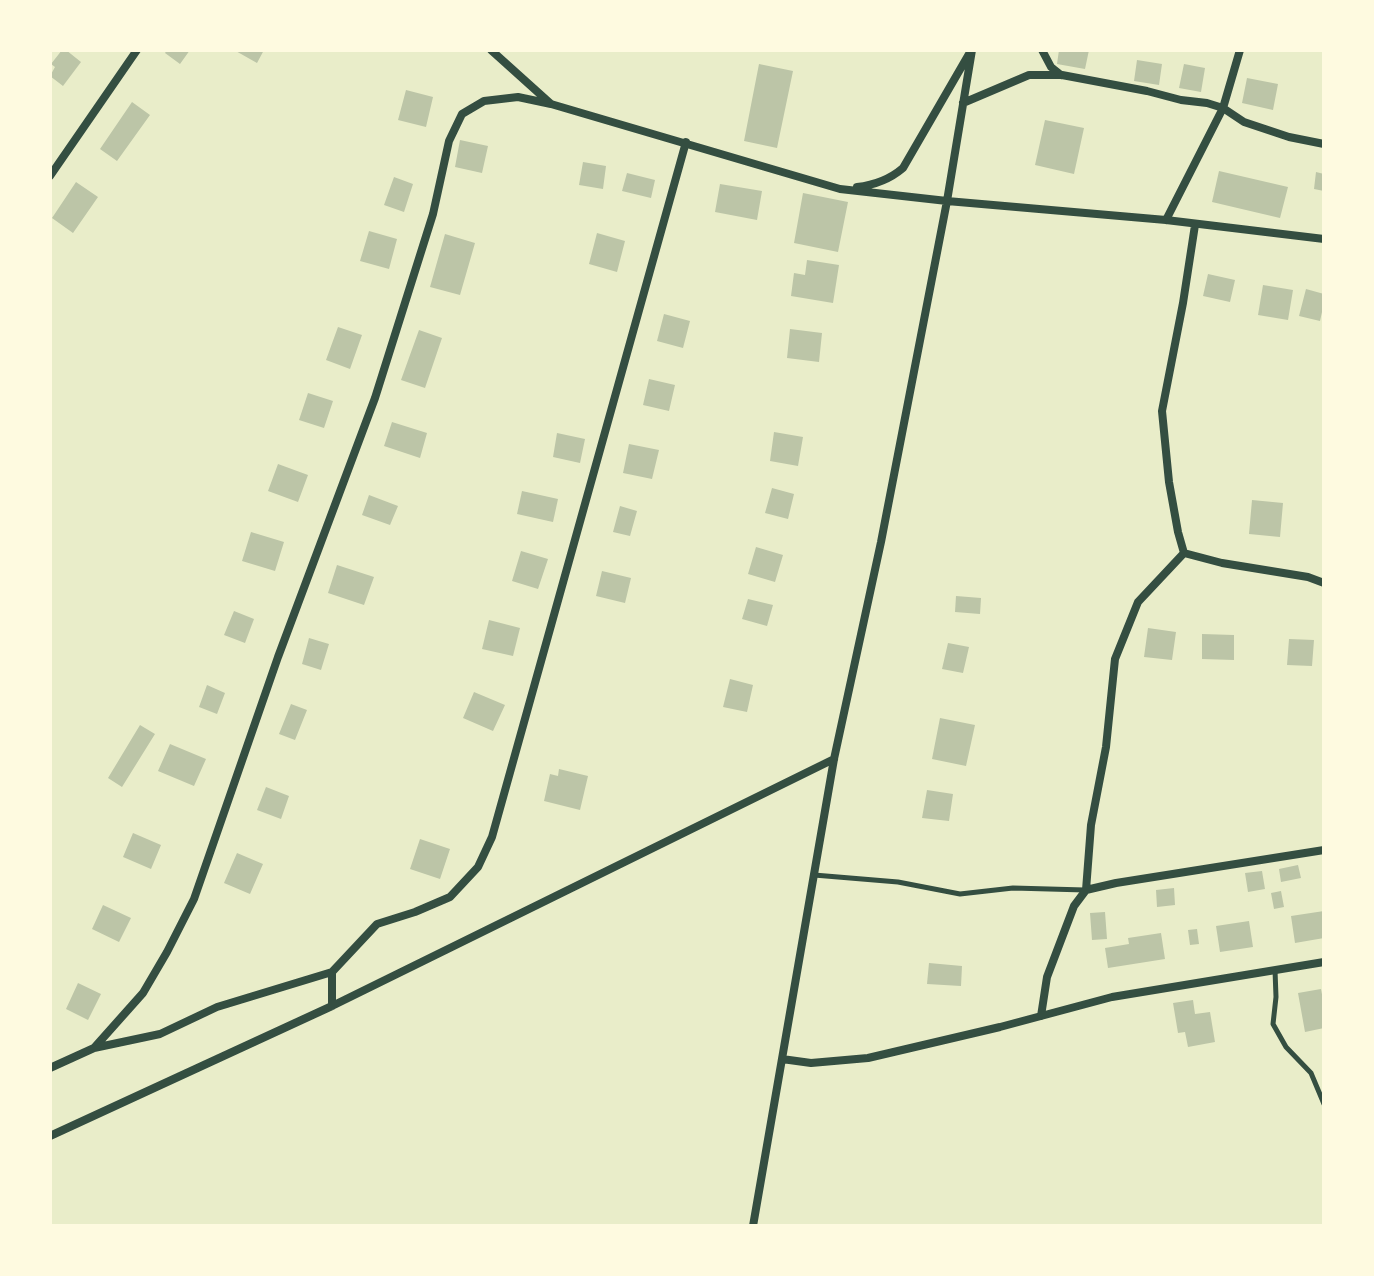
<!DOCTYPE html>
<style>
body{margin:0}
#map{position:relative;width:1374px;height:1276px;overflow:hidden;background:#e9edc9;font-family:"Noto Serif",serif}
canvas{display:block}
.frame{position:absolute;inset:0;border:52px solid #fefae0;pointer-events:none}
</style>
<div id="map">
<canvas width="1374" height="1276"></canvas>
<div class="frame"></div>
</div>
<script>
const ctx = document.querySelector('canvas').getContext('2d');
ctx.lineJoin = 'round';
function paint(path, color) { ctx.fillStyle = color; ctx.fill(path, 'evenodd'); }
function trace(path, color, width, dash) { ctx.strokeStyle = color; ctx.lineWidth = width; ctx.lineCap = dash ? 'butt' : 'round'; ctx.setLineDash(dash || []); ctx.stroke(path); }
paint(new Path2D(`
 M62,50H66L81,62L63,86L50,76L55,67L51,64Z
 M167,50H190L180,64L165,53Z
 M234,50H264L257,63Z
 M1059,50H1089L1085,69L1057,64Z
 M1137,60L1162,64L1159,85L1134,81Z
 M759,64L793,71L777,148L744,141Z
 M1184,64L1205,68L1201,92L1179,88Z
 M1247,78L1278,84L1273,110L1242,103Z
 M406,90L433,97L426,127L398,120Z
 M132,102L150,115L117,161L100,149Z
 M1045,120L1084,128L1074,174L1035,165Z
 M460,140L488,146L482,173L455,167Z
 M583,162L606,166L603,189L579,185Z
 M1219,171L1288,187L1280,218L1212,202Z
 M1316,172L1324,174V191L1314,189Z
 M627,173L655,180L651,198L622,191Z
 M394,177L413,184L404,212L384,205Z
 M76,182L98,197L73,233L52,218Z
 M720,184L762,191L757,220L715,212Z
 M803,193L848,202L838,252L794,243Z
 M369,231L397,239L389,269L360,261Z
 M597,233L625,241L617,272L589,264Z
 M445,234L475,243L460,295L430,287Z
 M807,260L839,265L833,303L791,296L794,273L805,275Z
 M1208,274L1235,280L1230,302L1203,296Z
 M1263,285L1293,290L1288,320L1258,315Z
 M1306,289L1324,294V303L1320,321L1299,316Z
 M664,314L690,321L683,348L657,341Z
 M338,327L362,335L350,369L326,360Z
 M790,329L822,333L819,362L787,358Z
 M419,330L442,338L425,388L401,380Z
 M649,379L675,385L669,411L643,405Z
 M308,393L333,401L324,428L299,420Z
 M392,422L427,433L420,458L384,446Z
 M774,432L803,437L798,466L770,461Z
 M557,433L585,439L580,463L553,457Z
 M629,444L659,450L652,479L623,473Z
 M278,464L308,475L298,502L268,491Z
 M772,488L794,494L788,519L765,513Z
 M522,491L558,499L553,522L517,514Z
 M369,495L398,506L390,525L362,515Z
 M1252,500L1283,503L1280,537L1249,534Z
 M620,506L637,511L630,536L613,532Z
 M251,532L284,542L275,571L242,561Z
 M756,547L783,555L775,582L748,574Z
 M521,551L548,559L538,589L512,581Z
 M337,565L374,577L364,605L328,593Z
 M602,571L631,578L625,603L596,596Z
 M956,596L981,598L980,614L955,612Z
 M748,599L773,605L767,626L742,619Z
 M234,611L254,619L245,643L224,635Z
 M489,620L520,628L513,656L482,649Z
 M1148,628L1176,632L1172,660L1144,657Z
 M1202,634L1234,635V660L1202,659Z
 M309,638L329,644L321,670L302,664Z
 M1289,639L1314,640L1312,666L1287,665Z
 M948,643L969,647L963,673L942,669Z
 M730,679L753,685L747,712L723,707Z
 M207,685L225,693L217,714L199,707Z
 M474,692L505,705L493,731L463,718Z
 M291,704L307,710L295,740L279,734Z
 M940,718L975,725L966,766L932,759Z
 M140,725L155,734L122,787L108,778Z
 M170,744L206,759L194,786L158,771Z
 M559,769L588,776L580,810L544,801L550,774L558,776Z
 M266,787L289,796L281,819L257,810Z
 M927,790L953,794L949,821L922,818Z
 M133,833L161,845L151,869L123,857Z
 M420,839L450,849L440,879L410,869Z
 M237,853L263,864L250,894L224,883Z
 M1298,865L1301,878L1281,882L1279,869Z
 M1262,871L1265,889L1248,892L1245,873Z
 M1174,888L1175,905L1157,907L1156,890Z
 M1281,891L1284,907L1274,909L1271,893Z
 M103,905L131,918L119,942L92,929Z
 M1324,911V938L1295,943L1291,916Z
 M1105,912L1107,939L1092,940L1090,913Z
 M1249,921L1253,947L1220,952L1216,926Z
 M1197,929L1199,944L1190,945L1188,930Z
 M1161,933L1165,959L1108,968L1105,948L1129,944L1128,938Z
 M929,963L962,966L961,986L927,984Z
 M78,983L101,994L88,1020L66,1009Z
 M1321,989L1324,1005V1028L1305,1032L1298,993Z
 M1193,1000L1195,1014L1210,1012L1215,1042L1188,1047L1185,1032L1178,1033L1173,1003Z`), '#bcc5a7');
trace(new Path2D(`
 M814,875L898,882L960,894L1013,888L1085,890
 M1275,970L1276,997L1273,1024L1286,1047L1311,1073L1324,1104`), '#344e41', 5);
trace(new Path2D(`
 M491,50L551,104L840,189L947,201L1166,220L1324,239
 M1042,50L1051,67L1061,75
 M963,103L1029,75H1062L1147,91L1181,100L1207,103L1223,108L1244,122L1289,137L1324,144
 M50,176L137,50
 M857,187C875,185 889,180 903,168L969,54
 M1166,220L1223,108L1240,50
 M1184,553L1178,532L1169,482L1162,411L1183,303L1195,225
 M1184,553L1222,563L1308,577L1324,583
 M1086,890L1116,883L1324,850
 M332,1006V972L377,924L415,912L450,897L478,867L492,837L686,142
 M1041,1016L1047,977L1074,906L1086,890L1091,825L1106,747L1115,659L1138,602L1184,553
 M94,1048L143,993L167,952L194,899L278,657L375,398L433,214L449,141L462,114L484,101L518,97L551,104
 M782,1059L811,1063L868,1058L1000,1027L1112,997L1324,962
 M50,1068L94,1048L160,1034L217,1007L332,972
 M50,1136L332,1006L834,759
 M753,1226L834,759L881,542L947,201L972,50`), '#344e41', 8);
</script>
